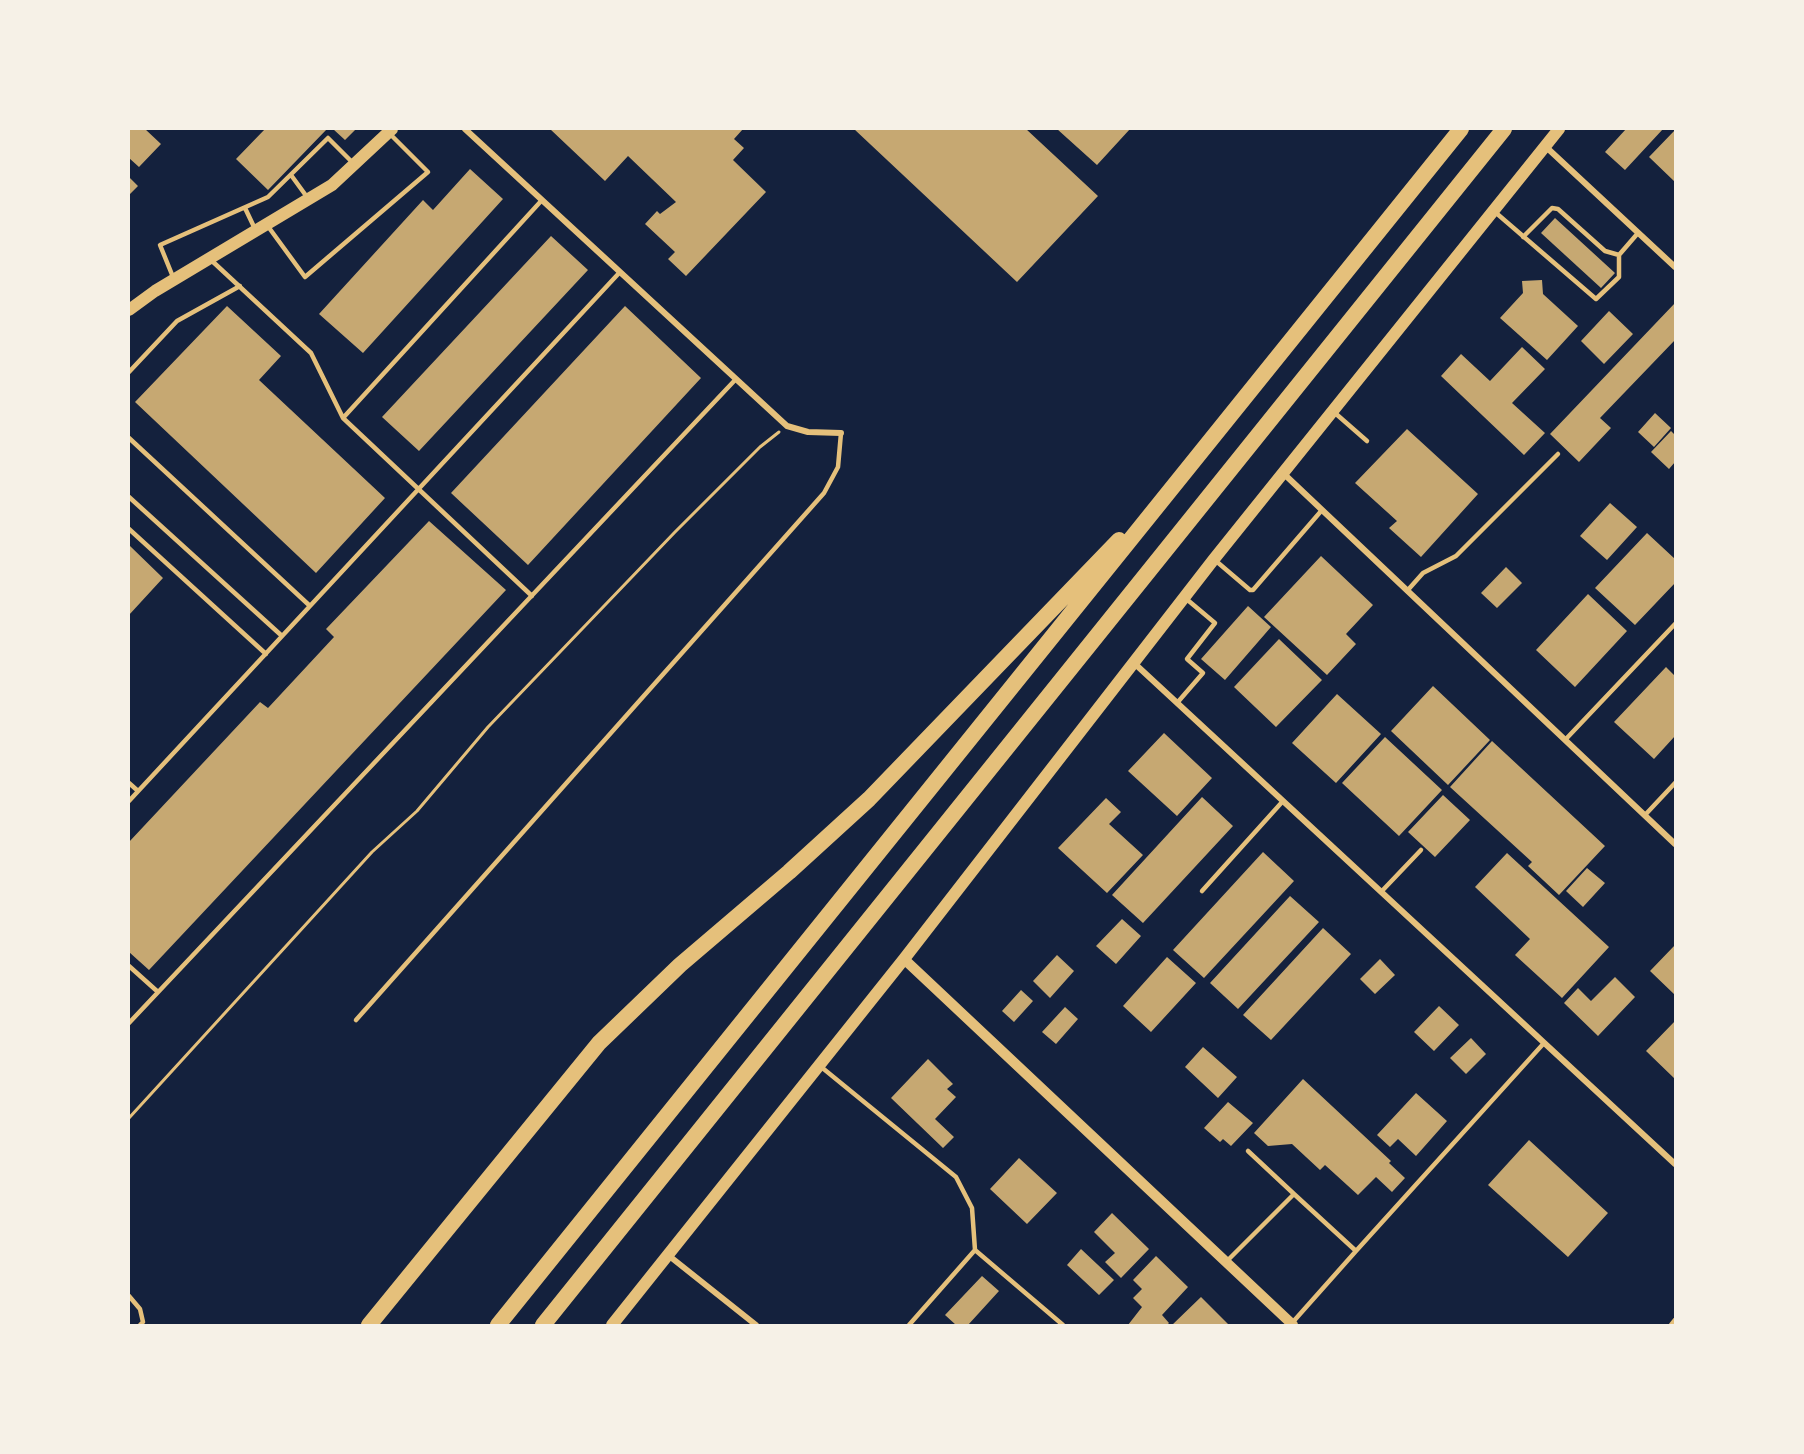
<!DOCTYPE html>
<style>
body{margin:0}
#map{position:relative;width:1804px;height:1454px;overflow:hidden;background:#14213d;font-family:Figtree,sans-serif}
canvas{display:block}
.frame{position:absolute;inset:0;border:130px solid #f6f1e7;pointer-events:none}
</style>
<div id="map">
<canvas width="1804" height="1454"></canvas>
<div class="frame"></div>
</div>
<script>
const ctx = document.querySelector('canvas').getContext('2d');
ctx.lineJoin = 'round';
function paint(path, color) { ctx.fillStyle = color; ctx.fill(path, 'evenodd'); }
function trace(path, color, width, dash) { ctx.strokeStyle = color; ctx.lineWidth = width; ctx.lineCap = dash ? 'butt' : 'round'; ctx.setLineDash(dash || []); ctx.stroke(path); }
paint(new Path2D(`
 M129,129H145L161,144L139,167L129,158Z
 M265,129H327L268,190L236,159Z
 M333,129H356L345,140Z
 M550,129H743L734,139L744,148L733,160L766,192L686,276L668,259L675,252L645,224L657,211L660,214L676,202L628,156L605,181Z
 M854,129H1026L1098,196L1017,282Z
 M1057,129H1130L1097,165Z
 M1626,129H1663L1625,170L1605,152Z
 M1675,130V182L1649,157Z
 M470,169L503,199L363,353L319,314L423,200L433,210Z
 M129,177L138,186L129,195Z
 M1555,218L1615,273L1601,288L1541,233Z
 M551,236L588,270L419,451L382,417Z
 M1542,280L1543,294L1578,326L1547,360L1500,318L1523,293L1522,281Z
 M1675,303V340L1600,418L1611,428L1579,462L1550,434Z
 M227,306L281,356L259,380L385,498L316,573L135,402Z
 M625,306L701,378L528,565L451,493Z
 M1609,311L1633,334L1604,364L1581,341Z
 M1522,347L1545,369L1512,403L1545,433L1524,455L1441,376L1461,354L1490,381Z
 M1655,413L1671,428L1654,447L1638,432Z
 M1407,429L1478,494L1421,557L1389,528L1397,521L1355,483Z
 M1671,431L1675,435V462L1669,469L1651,452Z
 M1610,503L1637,527L1607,560L1580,536Z
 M429,521L506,590L149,970L129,952V842L260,702L268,708L334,637L326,629Z
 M1647,533L1675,559V583L1635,625L1595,588Z
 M129,545L163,578L129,615Z
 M1321,556L1373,605L1346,634L1356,644L1327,675L1264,617Z
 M1506,567L1522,583L1497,608L1481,593Z
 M1588,594L1627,631L1575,687L1536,650Z
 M1248,606L1271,627L1225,680L1201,659Z
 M1279,639L1322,680L1276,727L1234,687Z
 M1666,667L1675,676V736L1654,759L1614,722Z
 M1433,686L1490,740L1448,785L1391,731Z
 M1337,694L1381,734L1336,783L1292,743Z
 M1164,733L1212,778L1177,816L1128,771Z
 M1385,737L1442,790L1399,836L1342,783Z
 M1492,741L1605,846L1559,895L1528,866L1532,862L1450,787Z
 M1443,795L1470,820L1435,857L1408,832Z
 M1202,797L1233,826L1143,923L1112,895Z
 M1106,798L1121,812L1109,824L1143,855L1107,893L1058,848Z
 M1263,852L1294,881L1204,978L1173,950Z
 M1507,853L1609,947L1562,998L1515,955L1530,939L1475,887Z
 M1587,868L1605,883L1583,907L1566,891Z
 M1290,896L1319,922L1238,1009L1210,983Z
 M1122,919L1141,936L1116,964L1096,946Z
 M1323,928L1351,954L1271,1040L1243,1015Z
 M1675,945V995L1650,971Z
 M1057,955L1074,971L1050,998L1033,981Z
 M1167,957L1196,983L1151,1032L1123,1006Z
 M1380,959L1395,975L1375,994L1360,979Z
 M1615,977L1635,997L1598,1036L1564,1003L1578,988L1591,1001Z
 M1021,990L1033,1001L1014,1022L1002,1011Z
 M1439,1006L1459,1025L1434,1051L1414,1032Z
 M1065,1007L1078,1019L1056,1044L1042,1032Z
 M1675,1021V1079L1646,1051Z
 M1471,1038L1486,1054L1466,1074L1450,1058Z
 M1203,1047L1237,1077L1218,1098L1185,1067Z
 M928,1059L953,1084L947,1089L956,1097L935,1119L954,1137L943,1148L891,1098Z
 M1303,1079L1391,1161L1389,1163L1405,1178L1392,1192L1376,1177L1358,1195L1325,1165L1320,1170L1292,1144L1268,1146L1254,1133Z
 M1416,1093L1447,1121L1416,1156L1398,1139L1390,1147L1377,1135Z
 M1228,1102L1253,1123L1231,1146L1223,1139L1220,1142L1204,1128Z
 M1529,1140L1608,1213L1568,1257L1488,1185Z
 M1019,1158L1057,1193L1027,1224L990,1189Z
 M1112,1213L1149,1249L1121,1278L1105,1262L1115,1253L1094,1232Z
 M1081,1249L1114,1280L1099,1295L1067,1265Z
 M1156,1256L1188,1287L1162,1315L1169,1323L1167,1325H1128L1142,1307L1133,1298L1142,1289L1133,1280Z
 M982,1276L999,1291L968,1325H956L945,1315Z
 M1201,1297L1229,1325H1172Z`), '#c6a872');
trace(new Path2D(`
 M129,1118L372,852L417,811L488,727L675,532L760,447L779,432`), '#e5c07b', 3);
trace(new Path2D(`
 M291,175L307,197
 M245,208L255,229
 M1495,212L1596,299L1619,277V255L1638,233
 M267,225L305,277L428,172L388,132
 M1523,237L1552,208L1558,209L1605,251L1619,255
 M211,260L311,353L343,418L532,596
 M173,277L160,245L268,197L328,138L354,164
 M129,372L177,321L240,286
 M1335,413L1367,441
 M343,418L542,200
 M129,438L310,606
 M129,497L282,636
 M129,529L266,654
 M1216,561L1250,590H1253L1322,510
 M1407,591L1423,573L1456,556L1558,454
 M1177,703L1203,673L1187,659L1215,623L1184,597
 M1565,740L1675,624
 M129,783L138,791
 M129,801L620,272
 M1645,815L1675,783
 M1202,891L1283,801
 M1381,892L1421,850
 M129,966L158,992
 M356,1020L824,493L838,467L841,433
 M129,1023L736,379
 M820,1066L956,1177L972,1208L975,1250
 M1248,1151L1294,1194
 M1226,1262L1294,1194L1356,1251L1544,1043
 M129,1296L140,1309L143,1322L140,1325
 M1292,1323L1356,1251
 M909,1325L975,1250L1063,1325
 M1671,1325L1675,1320`), '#e5c07b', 4.5);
trace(new Path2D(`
 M465,129L787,426L808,432L841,433
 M1545,146L1675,267
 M1283,473L1675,844
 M1134,663L1675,1164
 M668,1255L756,1325`), '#e5c07b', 6);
trace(new Path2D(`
 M904,959L1293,1325`), '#e5c07b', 10);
trace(new Path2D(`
 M129,310L155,291L332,185L392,129
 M612,1325L904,959L1214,559L1559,129`), '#e5c07b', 12);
trace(new Path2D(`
 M369,1325L599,1043L680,965L789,872L869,799L1119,540
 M498,1325L1461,129
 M543,1325L1504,129`), '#e5c07b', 16);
</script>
